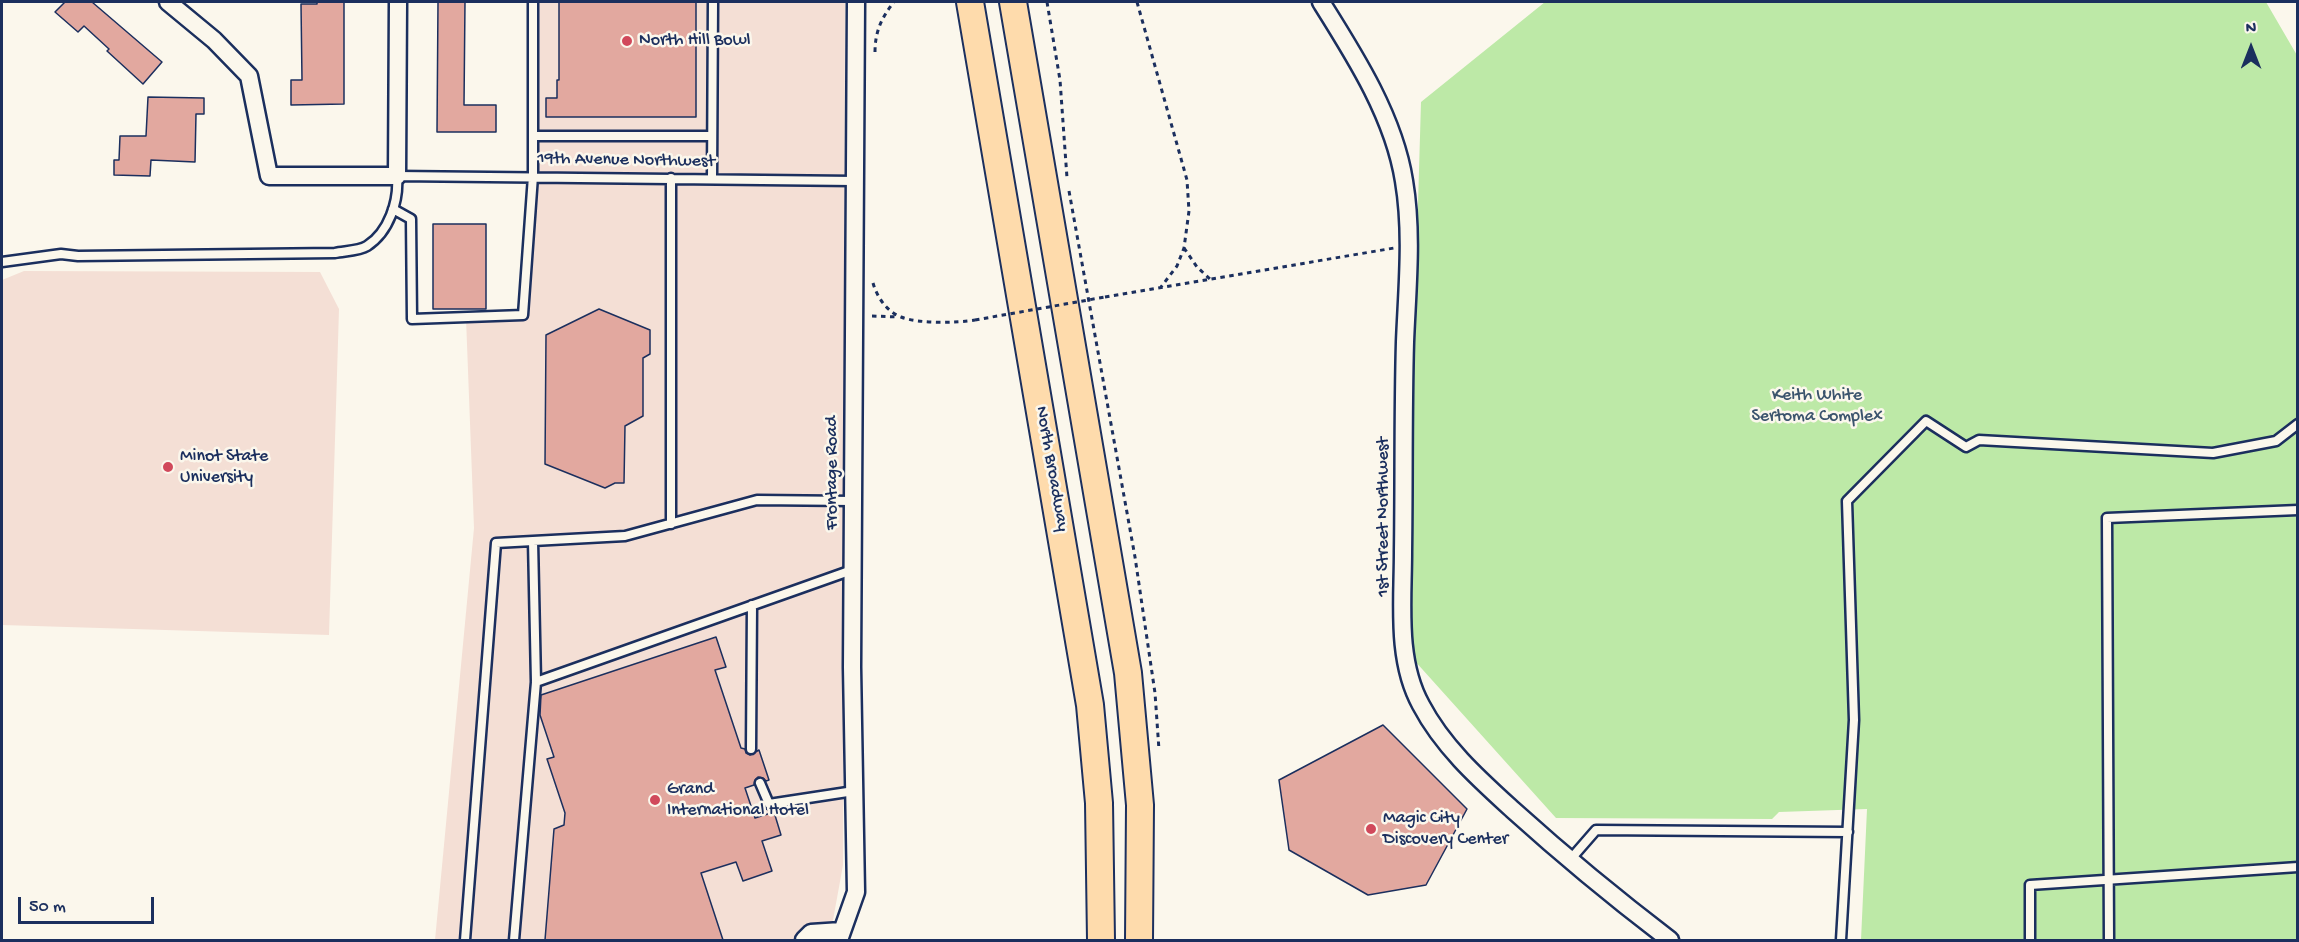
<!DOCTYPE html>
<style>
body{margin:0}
#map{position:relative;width:2299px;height:942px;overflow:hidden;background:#fbf7ec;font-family:"Gochi Hand",sans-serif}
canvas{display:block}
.frame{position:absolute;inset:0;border:3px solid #1b2f5e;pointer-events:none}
.north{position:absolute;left:2221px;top:18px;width:60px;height:60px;-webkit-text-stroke:4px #fbf7ec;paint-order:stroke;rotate:0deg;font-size:16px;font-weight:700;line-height:24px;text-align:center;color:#1b2f5e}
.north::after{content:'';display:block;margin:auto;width:21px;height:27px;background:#1b2f5e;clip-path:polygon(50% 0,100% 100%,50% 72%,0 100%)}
.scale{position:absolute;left:18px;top:897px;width:136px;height:27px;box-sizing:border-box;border:3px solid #1b2f5e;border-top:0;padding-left:8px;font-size:18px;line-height:21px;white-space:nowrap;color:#1b2f5e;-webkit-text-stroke:4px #fbf7ec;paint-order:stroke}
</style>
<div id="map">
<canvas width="2299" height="942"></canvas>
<div class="frame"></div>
<div class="north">N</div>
<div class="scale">50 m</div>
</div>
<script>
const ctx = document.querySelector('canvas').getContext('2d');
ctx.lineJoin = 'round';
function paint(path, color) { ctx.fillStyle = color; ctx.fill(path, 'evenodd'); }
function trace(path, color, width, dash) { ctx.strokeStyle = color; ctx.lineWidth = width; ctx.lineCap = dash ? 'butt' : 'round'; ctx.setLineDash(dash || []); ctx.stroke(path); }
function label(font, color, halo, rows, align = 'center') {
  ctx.font = font + ' "Gochi Hand",sans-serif'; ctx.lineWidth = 5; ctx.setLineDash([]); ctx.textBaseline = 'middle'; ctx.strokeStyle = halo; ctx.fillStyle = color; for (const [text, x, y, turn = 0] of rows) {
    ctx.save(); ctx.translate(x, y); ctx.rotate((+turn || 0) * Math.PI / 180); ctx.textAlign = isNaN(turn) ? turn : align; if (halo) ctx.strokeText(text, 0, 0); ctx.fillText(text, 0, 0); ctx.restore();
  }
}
paint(new Path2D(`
 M534,2H845L843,865L833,920L818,940H435L474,528L466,318L523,315L533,176Z
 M24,271L320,272L339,309L329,635L2,625V280Z`), '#f4dfd5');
paint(new Path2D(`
 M1545,2H2266L2298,57L2297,940H1861L1867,809L1779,812L1772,819L1556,818L1405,650L1421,102Z`), '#bde9a7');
const building = new Path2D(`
 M65,2H92L162,62L143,84L107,51L109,49L84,26L78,32L55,12Z
 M317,2H344V104L291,105V80H302L301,4H317Z
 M438,2H465L464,105H496V132H437Z
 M559,2H696V117H546V98H557V80H559Z
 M148,97L204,98V114H196L195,162L151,160L150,176L114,175V160H119L120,136H146Z
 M433,224H486V309H433Z
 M599,309L650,330V354L643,358V416L625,426L624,483H615L605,488L545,464L546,335Z
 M716,637L726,667L715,670L741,748L745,749L746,753L750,755L759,750L769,780L766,781L763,778L758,777L755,780L754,785L745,788L755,818L774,812L781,835L762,841L772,871L743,881L736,862L701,873L723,940H545L554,829L564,825L565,813L547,759L554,757L540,715L541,695Z
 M1383,725L1467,809L1426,885L1368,895L1289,850L1279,780Z`);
paint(building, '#e2a89f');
trace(building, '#1b2f5e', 1.5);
const lane = new Path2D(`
 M533,136H712
 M712,179L713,2
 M393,209L411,219L412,319L523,315L533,176V2
 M2,262L61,254L78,256L335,253C344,251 359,251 367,246C389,232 399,201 397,176L854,181
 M671,524V178
 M536,682L852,570
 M751,749L752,605
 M760,783L769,804L854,791
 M1569,861L1596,830L1848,832
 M465,940L496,543L625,536L757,500L853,501
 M514,940L536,682L533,541
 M1841,940L1854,720L1847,501L1926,421L1966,447L1979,440L2213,453L2276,441L2298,424
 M2030,940V885L2298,867
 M2109,940L2107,518L2298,510`);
const street = new Path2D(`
 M168,2L214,40L249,76L269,176H397L398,2
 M1321,2C1355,56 1394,117 1404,181C1413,234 1407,290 1405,342C1403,412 1404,482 1403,552C1403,602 1396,660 1421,705C1443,747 1479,779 1513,810C1564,856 1616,899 1670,940
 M804,940L811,933L841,931
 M839,940L856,892L852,667L856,2`);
const primary = new Path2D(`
 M970,2L1090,705L1099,803L1101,940
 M1013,2L1128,673L1140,805L1139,940`);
trace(lane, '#1b2f5e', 13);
trace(street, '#1b2f5e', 21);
trace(primary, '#1b2f5e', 30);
trace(new Path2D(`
 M1047,2L1060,80L1067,178
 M1137,2L1187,180L1189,211L1184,248L1177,266L1161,287
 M875,52C875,31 882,17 894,2
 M1069,191L1135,557L1155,693L1159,750
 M1184,248L1197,267L1211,280
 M873,283C877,297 887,312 901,317C919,324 957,323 975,320
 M1105,297L1394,248
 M872,316L898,317`), '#1b2f5e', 3, [4.5, 4.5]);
trace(lane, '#fbf7ec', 8);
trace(street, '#fbf7ec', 16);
trace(primary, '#fedbac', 26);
trace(new Path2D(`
 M975,320L1105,297`), '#1b2f5e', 3, [4.5, 4.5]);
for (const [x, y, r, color] of [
 [627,41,6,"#d1495b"],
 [168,467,6,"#d1495b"],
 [655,800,6,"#d1495b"],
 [1371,829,6,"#d1495b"]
]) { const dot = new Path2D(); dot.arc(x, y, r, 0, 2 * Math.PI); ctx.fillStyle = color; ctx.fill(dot); trace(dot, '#fbf7ec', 2); }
label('18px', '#1b2f5e', '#fbf7ec', [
 ["North Hill Bowl",639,41],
 ["Minot State",180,457],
 ["University",180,478],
 ["Grand",667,790],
 ["International Hotel",667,811],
 ["Magic City",1383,819],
 ["Discovery Center",1383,840]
], 'left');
label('18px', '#1b2f5e', '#fbf7ec', [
 ["19th Avenue Northwest",626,161,1],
 ["North Broadway",1051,469,80],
 ["Frontage Road",833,473,-90],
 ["1st Street Northwest",1384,517,-90]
]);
label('18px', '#3b546d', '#fbf7ec', [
 ["Keith White",1817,396],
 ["Sertoma Complex",1817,417]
]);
</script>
